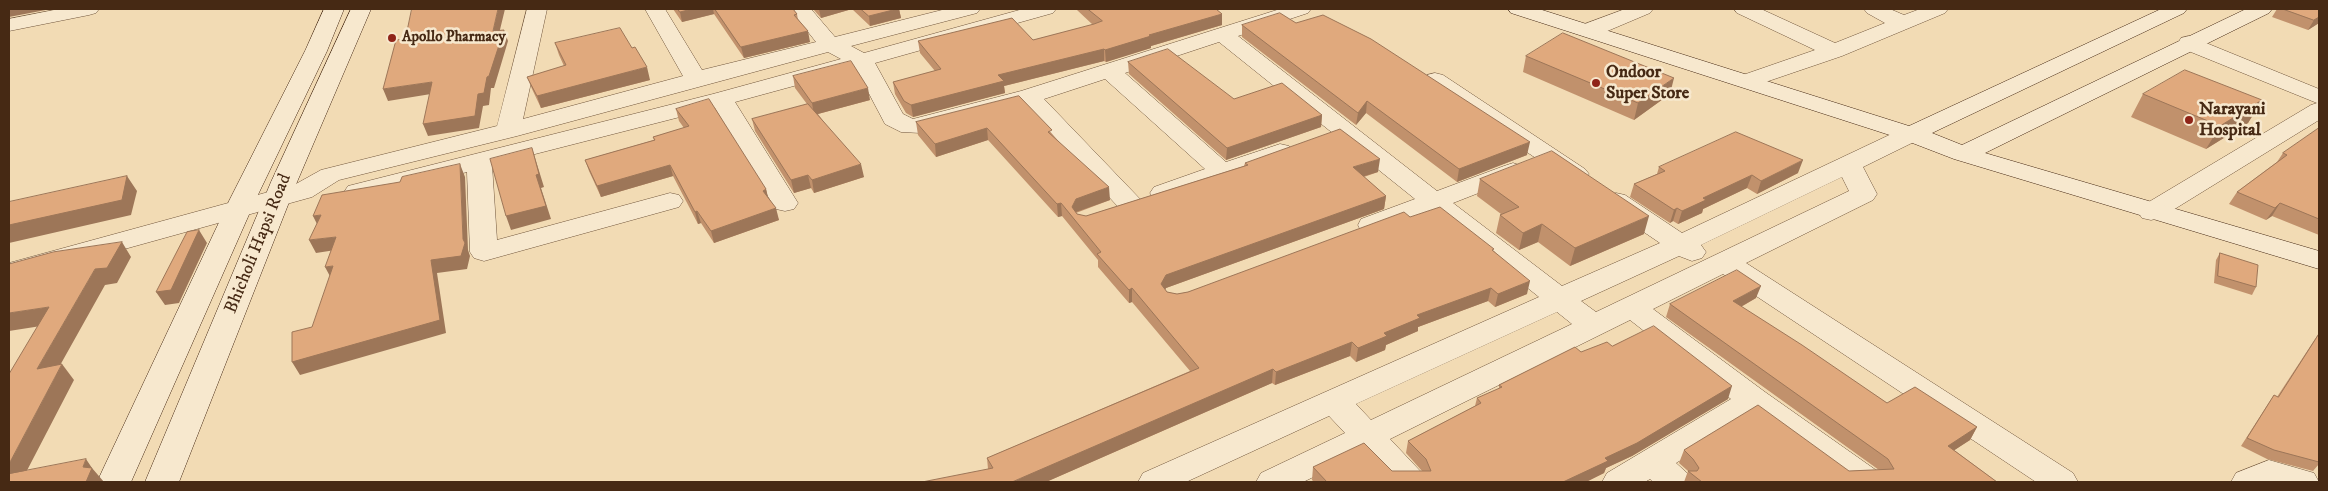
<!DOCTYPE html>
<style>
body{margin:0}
#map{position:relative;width:2328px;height:491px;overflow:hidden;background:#f2dbb4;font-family:"IM FELL DW Pica",serif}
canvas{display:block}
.frame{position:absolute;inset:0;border:10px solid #462914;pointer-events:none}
</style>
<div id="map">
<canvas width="2328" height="491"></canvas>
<div class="frame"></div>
</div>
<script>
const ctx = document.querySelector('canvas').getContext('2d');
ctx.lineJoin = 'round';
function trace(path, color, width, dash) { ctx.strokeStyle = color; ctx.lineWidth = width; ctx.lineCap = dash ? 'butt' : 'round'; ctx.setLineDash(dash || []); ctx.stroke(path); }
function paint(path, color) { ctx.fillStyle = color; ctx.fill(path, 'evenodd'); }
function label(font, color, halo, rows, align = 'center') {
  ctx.font = font + ' "IM FELL DW Pica",serif'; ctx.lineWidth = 5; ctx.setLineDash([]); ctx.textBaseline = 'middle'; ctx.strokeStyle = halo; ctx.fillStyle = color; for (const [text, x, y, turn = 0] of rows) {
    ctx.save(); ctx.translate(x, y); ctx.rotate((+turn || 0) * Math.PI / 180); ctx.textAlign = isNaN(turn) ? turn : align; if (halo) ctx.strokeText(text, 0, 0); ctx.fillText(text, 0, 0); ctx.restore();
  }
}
const street = new Path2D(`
 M59,9H99L96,13L89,15L9,31V19Z
 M527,9H547L523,119L683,76L645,9H665L702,70L816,42L790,9H811L835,37L946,9H980L977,13L851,46L864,53L1023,9H1056L1053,13L875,63L903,114L913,119L1021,91L1280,9H1311L1308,13L1238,36L1437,191L1504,166L1513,163L1522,166L1526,171L1522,176L1453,203L1562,286L1660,243L1607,207L1603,201L1607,195L1616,193L1625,195L1682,233L1902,129L1911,127L1920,129L1923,134L1920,139L1863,167L1877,194L1873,200L1746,263L2073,473L2078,482H2036L1723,274L1653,309L1765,392L1880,473L1885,482H1844L1753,416L1676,463L1687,473L1692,482H1653L1650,479L1645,482H1602L1607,473L1731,399L1630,320L1390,439L1422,473L1427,482H1390L1363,453L1303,482H1256L1261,473L1345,433L1329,416L1186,482H1138L1143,473L1539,297L1431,211C1411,219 1383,236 1361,231L1358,225L1361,219L1415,199L1219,42L1125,73L1226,162L1280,144L1289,146L1292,151L1289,156L1172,199L1163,201L1154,199L1150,193L1154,187L1205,169L1105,79L1044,99L1140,199L1144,205L1140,211L1131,213L1122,211L1024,105L921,133L901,132L885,124L856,69L735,102L798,203L794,209L785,211L776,209L772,203L715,108L492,165L497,240L670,193L679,195L683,201L679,207L484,261L474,258L470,252L467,172L357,200L348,198L344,192L348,186L713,94L841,59L828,52L517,136L339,180L312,197L9,281V263L294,185L321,170L497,126ZM1842,177L1849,191L1596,312L1581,301L1679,256L1692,261L1702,258L1706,252L1701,245ZM1557,312L1572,324L1371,420L1356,404Z
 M1625,9H1653L1650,13L1598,35L1590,36L1582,35L1579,30L1582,25Z
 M1734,9H1761L1835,43L1885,23L1867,13L1864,9H1890L1904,15L1920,9H1948L1945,13L1842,56L1748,88L1740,86L1737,81L1740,76L1815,50L1737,13Z
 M2189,36L2319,89V120L2160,218L2151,220L2142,218L2138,212L2142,206L2311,105L2317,103L2181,48L2178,43L2181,38Z
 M1435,73L1443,75L1585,169L1589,174L1585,179L1576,182L1567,179L1427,85L1424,80L1427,75Z
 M2269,460L2314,473L2319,482H2231L2236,473Z`);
const secondary = new Path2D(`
 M324,9H344L327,51L255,201L131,482H97L229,201L305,51Z
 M351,9H371L297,182L179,482H145L271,182Z
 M1508,9H1539L1909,126L2161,9H2187L2184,13L1932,133L1962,145L2246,9H2272L2269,13L1985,153L2319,251V269L1954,159L1902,139L1511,13Z`);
trace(street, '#71563c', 1);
trace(secondary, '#462914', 1);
paint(street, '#f7e8ce');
paint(secondary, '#f7e8ce');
paint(new Path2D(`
 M673,9H793L797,14L798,20L810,42L744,58L714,14L682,22Z
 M813,9H899L901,18L870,26L852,9L821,18Z
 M1077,9H1216L1222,14V25L1151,46V48L1106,62L1104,61L1004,86L1005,93L913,117L906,113L895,94L893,82L935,71L920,53L918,41L1033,40L1093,25L1077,10Z
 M2277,9H2319V23L2308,30L2272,17Z
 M1296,23L1527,155L1457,182L1366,113L1356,125L1242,37V25Z
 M555,43L650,80L541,108L532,89L527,77L564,66L559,55Z
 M1526,56L1670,94L1634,120L1523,72Z
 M1128,62L1234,99L1322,115L1321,127L1226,160L1129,74Z
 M793,76L870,100L818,114L864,177L814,193L811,188L794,193L755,131L752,119L807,104L795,88Z
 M2143,94L2262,100L2248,123L2206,149L2131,117Z
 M1019,96L1110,200L1076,213L1077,214L1086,216L1244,166L1245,163L1378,172L1364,177L1386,196L1384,209L1166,288L1165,290L1167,292L1177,294L1188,292L1410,217L1494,251L1527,294L1495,307L1488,301L1418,327V331L1386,345L1385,350L1356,362L1350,356L1275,385L1272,383L1046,482L988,469L987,458L1190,371L1132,302L1129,303L1098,267V260L1062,216L1058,217L988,140L936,157L918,135L916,122Z
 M676,109L766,189L768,198L779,220L714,243L701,223L698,224L673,176L601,197L589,171L585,160L654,140L653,137L684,128L679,121Z
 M2319,128V235L2272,216L2266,220L2229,204L2237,192L2277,162L2283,153Z
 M1659,167L1798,173L1757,194L1747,188L1703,209L1702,213L1678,224L1673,221L1670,223L1630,197L1634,184L1657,174Z
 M1480,179L1644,234L1570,266L1538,242L1519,250L1496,233L1500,215L1501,214L1477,196Z
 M2220,253L2256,287L2252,295L2214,283L2216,260Z
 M1756,298L1741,307L1887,403L1977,427L1970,440L1954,450L1997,482H1684L1688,471L1679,463L1684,450L1849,471L1879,470L1666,317L1670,304Z
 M2319,333V464L2313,471L2267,459L2241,446L2268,404L2274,395L2277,397Z
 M1612,346L1728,399L1632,456L1606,468L1604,473L1586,482H1314L1312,480L1313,467L1392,471H1422L1406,453L1408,441L1475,406L1477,398L1499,389V385L1581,352Z`), '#c1916c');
paint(new Path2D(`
 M9,9H51L9,17Z
 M498,9H505L497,42L493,31Z
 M692,9H713L714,14L682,22L680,12Z
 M819,9H852L821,18Z
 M897,9H899L901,18L870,26L869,16Z
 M1222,14V25L1151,46V48L1106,62L1105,50L1149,35Z
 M2319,17V23L2308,30L2314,20Z
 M504,30L508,41L494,88H491L489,105L483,106L479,128L428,136L423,124L478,94Z
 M808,31L810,42L744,58L741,47Z
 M1104,49V61L1004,86L1005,93L913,117L911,105L998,75Z
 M647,67L650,80L541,108L537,96Z
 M1674,78L1670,94L1634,120L1638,103Z
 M432,82L437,93L388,101L383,89Z
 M868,88L870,100L814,115L812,103Z
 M2262,100L2248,123L2206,149L2220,126Z
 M1367,101L1366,113L1356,125L1358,113Z
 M1322,115L1321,127L1226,160L1227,148Z
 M987,128L988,140L936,157L935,144Z
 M1530,142L1527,155L1457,182L1459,169Z
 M532,148L544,187L541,188L551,219L511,230L506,216L536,175Z
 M1380,159L1378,172L1351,180L1353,167Z
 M1803,160L1798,173L1757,194L1761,181Z
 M460,164L465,177L468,250L470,256L467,269L437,273L446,333L300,375L292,362L431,260L463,239Z
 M861,164L864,177L814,193L812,180Z
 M670,165L673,176L601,197L597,186Z
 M808,175L811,188L794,193L791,180Z
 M1752,175L1747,188L1703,209L1702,213L1678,224L1682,211L1703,198Z
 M127,176L137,191L131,215L9,243V225Z
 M1109,187L1110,200L1076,212L1073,218L1072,207L1076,199Z
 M766,189L769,201L763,191Z
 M1386,196L1384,209L1166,288L1161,298V284L1166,275Z
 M1061,203L1062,216L1058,217L1057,204Z
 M2280,203L2272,216L2266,220L2275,208Z
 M776,208L779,220L714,243L711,231Z
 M1677,208L1673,221L1670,223L1674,210Z
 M697,211L701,223L698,224L695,212Z
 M321,215L319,228L313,216Z
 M1649,216L1644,234L1570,266L1575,248Z
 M1542,224L1538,242L1519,250L1523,233Z
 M199,230L207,243L179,303L165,305L156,292Z
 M336,237L342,249L316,253L309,240Z
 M122,242L131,257L117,283L105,285L49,385L37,369L95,269Z
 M333,266L332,280L325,267Z
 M1530,281L1527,294L1495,307L1498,294Z
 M1761,286L1756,298L1728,314L1733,301Z
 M1132,288V302L1129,303V290Z
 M1491,288L1488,301L1418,327V331L1386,345L1385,350L1356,362L1358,348L1384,333L1417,315Z
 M49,307L60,323L9,331V313Z
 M1352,342L1350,356L1275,385L1276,372Z
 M62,364L74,380L21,482H9V464Z
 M1273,369L1272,383L1046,482H1012Z
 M1732,386L1728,399L1632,456L1606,468L1604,473L1586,482H1563Z
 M1977,427L1970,440L1941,459L1948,446Z
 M86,459L92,468L104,482H86L83,467Z`), '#9d7658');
const building = new Path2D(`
 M412,9H498L493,31L504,30L489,76L487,77L484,93L478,94L475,116L423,124L432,82L383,89L396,40L405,39Z
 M678,9H692L680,12Z
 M715,9H793L797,14L794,15L808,31L741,47Z
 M861,9H897L869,16Z
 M1088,9H1216L1222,14L1149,35L1151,36L1105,50L1104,49L998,75L1004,81L911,105L904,101L893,82L941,69L918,41L1012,18L1033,40L1094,24L1102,21Z
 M2283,9H2319V17L2314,20Z
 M1280,13L1296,23L1323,15L1371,39L1530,142L1459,169L1367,101L1358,113L1242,25Z
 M620,28L632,48L635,47L647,67L537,96L527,77L566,65L555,43Z
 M1563,33L1674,78L1638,103L1526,56Z
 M1168,49L1234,99L1282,83L1322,115L1227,148L1128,62Z
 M851,61L868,88L812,103L793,76Z
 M2185,70L2262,100L2220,126L2143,94Z
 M1019,96L1052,130L1048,132L1109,187L1076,199L1072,207L1077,214L1086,216L1248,165L1245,163L1340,129L1380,159L1353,167L1386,196L1166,275L1161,284L1167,292L1177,294L1188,292L1404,212L1410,217L1440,207L1494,249L1492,250L1530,281L1498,294L1491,288L1417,315L1420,318L1384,333L1387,336L1358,348L1352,342L1276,372L1273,369L1012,482H922L993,468L987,458L1199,368L1132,288L1129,290L1097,254L1101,252L1061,203L1057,204L987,128L935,144L916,122Z
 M709,99L766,189L763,191L776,208L711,231L697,211L695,212L670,165L597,186L585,160L655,140L653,137L689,126L676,109Z
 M808,104L861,164L812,180L808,175L791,180L752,119Z
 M2319,128V219L2280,203L2275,208L2237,192L2287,155L2283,153Z
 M1736,132L1803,160L1761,181L1752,175L1703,198L1706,200L1682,211L1677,208L1674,210L1634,184L1665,171L1659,167Z
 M532,148L539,174L536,175L546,206L506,216L490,159Z
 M1552,151L1649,216L1575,248L1542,224L1523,233L1500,215L1519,207L1480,179Z
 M460,164L463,239L465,243L461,256L431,260L440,320L292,362V332L312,327L333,266L325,267L336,237L309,240L321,215L313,216L322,195L400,182L402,177Z
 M127,176L122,200L9,225V202Z
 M199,230L171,290L156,292L187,232Z
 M122,242L107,268L95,269L37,369L62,364L9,464V374L49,307L9,313V264L53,252Z
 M2220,253L2258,265L2256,287L2218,276Z
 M1737,270L1761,286L1733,301L1802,345L1887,403L1915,387L1977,427L1948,446L1997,482H1702L1688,471H1697L1699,468L1693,459L1684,450L1758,405L1849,471L1894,469L1888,459L1670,304Z
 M1654,326L1732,386L1637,443L1605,458L1608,461L1563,482H1327L1313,467L1364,443L1392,471H1431L1426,459L1408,441L1481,403L1477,398L1502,387L1499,385L1575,347L1581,352L1607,342L1612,346Z
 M2319,334V462L2274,450L2247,438L2274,395L2278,397Z
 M86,459L83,467L92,468L86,482H9V474Z`);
paint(building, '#e0a97d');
trace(building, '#9d7658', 1);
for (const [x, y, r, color] of [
 [392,38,5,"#8f2418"],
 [1596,83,5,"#8f2418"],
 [2189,120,5,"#8f2418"]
]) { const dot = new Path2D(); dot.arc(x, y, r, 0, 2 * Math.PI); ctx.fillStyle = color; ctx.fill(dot); trace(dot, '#f7e8ce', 2); }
label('bold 15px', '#462914', '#f7e8ce', [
 ["Apollo Pharmacy",402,38]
], 'left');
label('bold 18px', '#462914', '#f7e8ce', [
 ["Ondoor",1606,73],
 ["Super Store",1606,94],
 ["Narayani",2199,110],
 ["Hospital",2199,131]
], 'left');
label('18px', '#462914', '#f7e8ce', [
 ["Bhicholi Hapsi Road",259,244,-68]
]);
</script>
